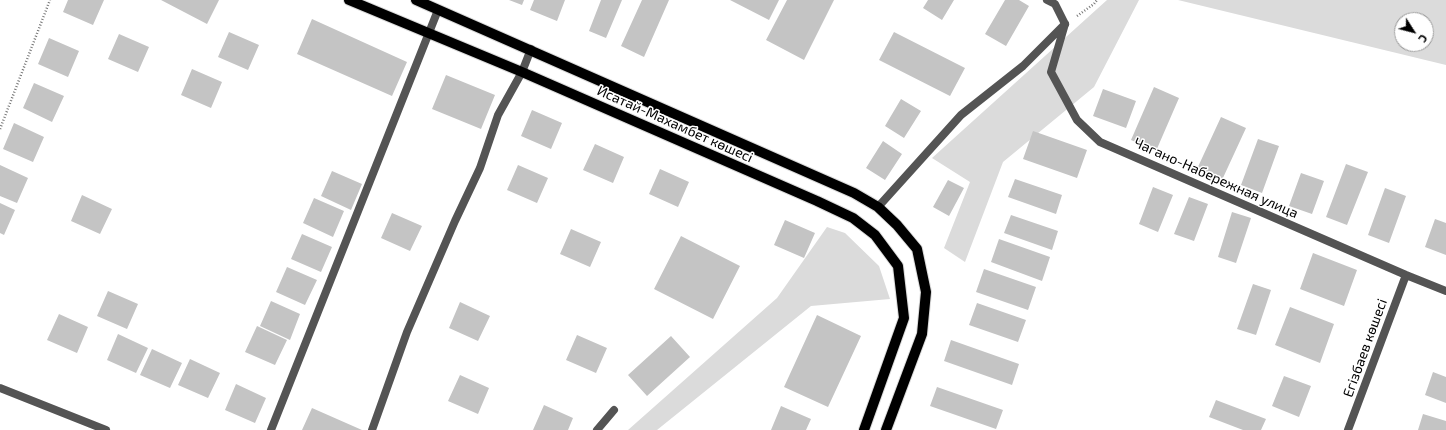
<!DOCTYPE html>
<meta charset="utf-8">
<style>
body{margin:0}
#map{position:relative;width:1446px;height:430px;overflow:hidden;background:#fff;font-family:"Exo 2",sans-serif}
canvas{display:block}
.north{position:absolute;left:1394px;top:12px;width:40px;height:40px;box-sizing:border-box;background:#fff;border:1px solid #999;border-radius:50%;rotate:126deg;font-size:11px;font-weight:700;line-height:16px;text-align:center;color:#000}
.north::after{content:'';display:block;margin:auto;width:14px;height:18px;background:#000;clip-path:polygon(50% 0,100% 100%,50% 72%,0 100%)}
</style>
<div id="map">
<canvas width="1446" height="430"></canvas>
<div class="north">С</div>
</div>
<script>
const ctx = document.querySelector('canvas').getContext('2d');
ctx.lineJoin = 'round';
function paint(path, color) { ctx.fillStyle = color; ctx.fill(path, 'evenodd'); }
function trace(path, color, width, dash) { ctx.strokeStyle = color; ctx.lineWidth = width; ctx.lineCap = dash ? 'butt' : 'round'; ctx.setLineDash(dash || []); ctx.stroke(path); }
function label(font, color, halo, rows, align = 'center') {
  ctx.font = font + ' "Exo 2",sans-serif'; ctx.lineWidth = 3; ctx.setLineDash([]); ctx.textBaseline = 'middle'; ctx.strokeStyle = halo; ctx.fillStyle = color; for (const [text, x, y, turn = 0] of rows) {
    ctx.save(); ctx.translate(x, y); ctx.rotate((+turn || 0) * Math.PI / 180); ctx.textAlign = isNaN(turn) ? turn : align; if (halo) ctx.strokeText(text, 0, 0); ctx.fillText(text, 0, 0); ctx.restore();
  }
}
paint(new Path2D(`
 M1107,0H1139L1094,87L1003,162L965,262L944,248L970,182L932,158Z
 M1178,0H1446V65ZM1402,20H1426V44H1402Z
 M827,227L845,233L879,266L890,299L811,306L657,430H628L777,298Z`), '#dbdbdb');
paint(new Path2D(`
 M68,0H104L93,25L63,12Z
 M161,0H219L207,24Z
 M509,0H524L522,5Z
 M534,0H565L557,21L530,10Z
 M601,0H622L606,38L589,31Z
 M642,0H669L644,57L621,46Z
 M730,0H779L769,20Z
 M787,0H834L804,60L766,40Z
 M928,0H954L942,20L923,8Z
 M1005,0H1019L1029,6L1006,46L985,34Z
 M312,19L407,62L392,96L297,54Z
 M229,32L259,45L248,70L218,57Z
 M894,32L965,68L950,96L879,60Z
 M119,34L149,47L138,72L108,59Z
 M49,38L79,51L68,77L38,64Z
 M192,69L222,82L211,108L181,95Z
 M446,75L495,95L481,129L432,109Z
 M34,83L64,96L52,122L23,108Z
 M1154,87L1179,98L1156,151L1131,140Z
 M1103,89L1136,101L1126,128L1093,116Z
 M901,99L921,111L904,138L885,126Z
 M532,110L562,123L551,149L521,136Z
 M1221,117L1246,128L1222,180L1197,169Z
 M14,123L44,137L33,162L3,149Z
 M1033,131L1087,150L1077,178L1023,159Z
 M1258,139L1279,146L1262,193L1241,185Z
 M883,141L902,154L885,180L866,168Z
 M595,144L624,157L613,183L583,170Z
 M1346,164L1368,172L1347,225L1326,217Z
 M0,165L28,178L17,203L0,196Z
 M518,165L548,178L537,203L507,190Z
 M660,169L689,182L678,207L649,194Z
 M332,171L362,184L351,210L321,196Z
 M1301,173L1324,181L1312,214L1289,206Z
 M1015,179L1062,195L1056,214L1008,197Z
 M948,180L964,188L949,216L933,207Z
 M1153,187L1173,195L1158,232L1139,224Z
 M1385,188L1406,196L1389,243L1368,235Z
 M82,195L112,209L100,234L71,221Z
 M1189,197L1208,204L1194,241L1174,234Z
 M314,198L344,211L333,237L303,223Z
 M0,203L15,210L4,235L0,233Z
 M1232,212L1251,218L1236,263L1218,257Z
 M392,213L422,226L410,251L381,238Z
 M1011,215L1058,231L1052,250L1004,233Z
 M1435,219L1446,223V255L1425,247Z
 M785,220L815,233L804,258L774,245Z
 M571,229L601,242L590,267L560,254Z
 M302,234L332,247L321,272L291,259Z
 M681,236L740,266L713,319L654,289Z
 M999,239L1050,257L1042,281L991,262Z
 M1313,253L1357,270L1344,306L1300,289Z
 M287,267L317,280L305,305L276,292Z
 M984,269L1036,287L1028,310L976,292Z
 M1253,284L1271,290L1256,335L1237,329Z
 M108,291L138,304L127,329L97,316Z
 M271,301L300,314L290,340L260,326Z
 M460,302L490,316L478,341L449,328Z
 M977,303L1026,320L1018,342L969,325Z
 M1290,307L1334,324L1320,363L1275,345Z
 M59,314L88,327L77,353L47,340Z
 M817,315L861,336L828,407L784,387Z
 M257,326L287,340L275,365L245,352Z
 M118,334L148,348L136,373L107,360Z
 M577,335L607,348L596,373L566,360Z
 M671,336L690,357L647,396L628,375Z
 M951,340L1019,364L1012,385L944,361Z
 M152,349L182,363L170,388L140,375Z
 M190,359L220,373L208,398L178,385Z
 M1433,372L1446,377V403L1425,395Z
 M460,375L489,388L478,414L448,401Z
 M1284,376L1311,386L1299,417L1272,406Z
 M236,384L266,398L255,423L225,410Z
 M937,387L1003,410L996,429L930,406Z
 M1216,400L1266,419L1261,430H1243L1209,417Z
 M544,405L573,418L568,430H533Z
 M781,406L811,419L806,430H771Z
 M312,408L362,430H302Z
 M1423,414L1446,421V430H1418Z`), '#c4c4c4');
const primary = new Path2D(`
 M349,0L522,72L817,201L853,218L875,235L898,266L904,318L864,430
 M416,0L854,193L878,207L897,225L917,249L926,292L922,334L886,430`);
trace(primary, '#dbdbdb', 12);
trace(new Path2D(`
 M1077,16L1094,4L1097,0
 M0,129L50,0`), '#767676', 2.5, [1, 2]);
trace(new Path2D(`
 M1047,0L1055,4L1065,24
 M372,430L407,332L455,221L480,168L498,115L522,72L531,49
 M597,430L614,410`), '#545454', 8);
trace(new Path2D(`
 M1065,24L1051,72L1077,120L1100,142L1406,275L1446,291
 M878,207L961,115L1023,66L1065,24
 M0,388L106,430
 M271,430L438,10
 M1348,430L1406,275`), '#545454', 8);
trace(primary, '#000', 10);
label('14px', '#000', '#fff', [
 ["Исатай-Махамбет көшесі",675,124,24],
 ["Чагано-Набережная улица",1216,178,24],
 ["Егізбаев көшесі",1365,348,-70]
]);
</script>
